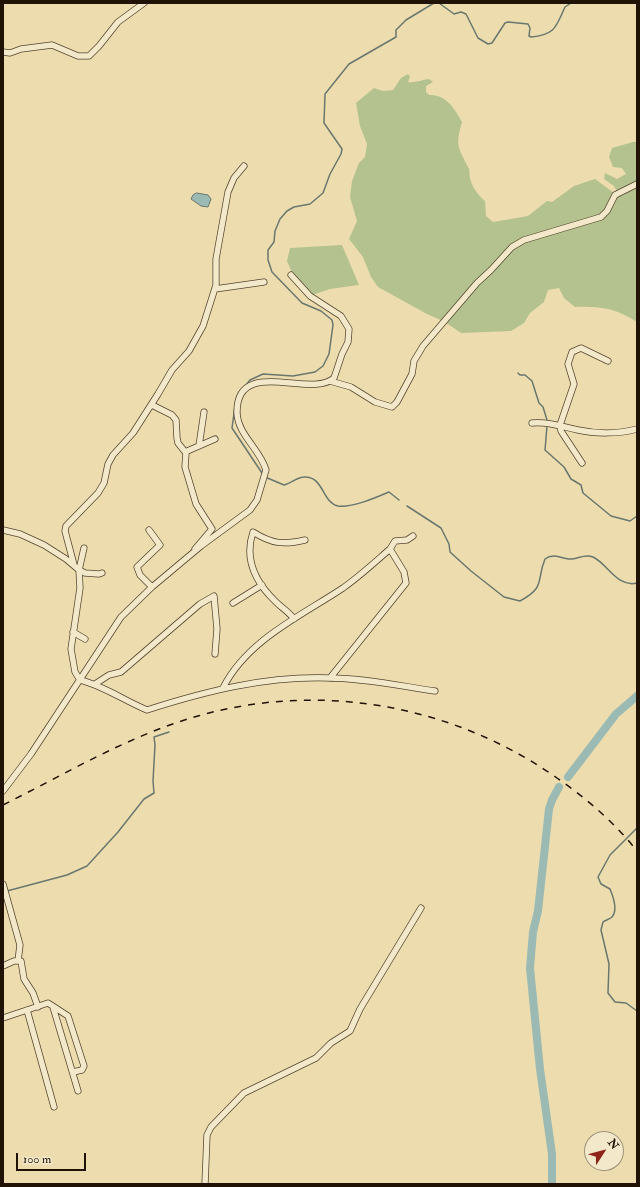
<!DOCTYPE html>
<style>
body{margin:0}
#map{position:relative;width:640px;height:1187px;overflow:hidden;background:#edddae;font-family:"IM FELL Double Pica",serif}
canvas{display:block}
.frame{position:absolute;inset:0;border:4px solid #211206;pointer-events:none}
.north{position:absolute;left:584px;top:1131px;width:40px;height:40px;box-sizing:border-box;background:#f3e9ca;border:1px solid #9f937c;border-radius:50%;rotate:54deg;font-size:11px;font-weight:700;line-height:16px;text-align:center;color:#211206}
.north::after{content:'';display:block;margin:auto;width:14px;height:18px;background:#8f2418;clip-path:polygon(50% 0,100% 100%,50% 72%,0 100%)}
.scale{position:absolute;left:16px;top:1153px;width:70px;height:18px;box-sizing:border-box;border:2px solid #211206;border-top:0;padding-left:5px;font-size:12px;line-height:14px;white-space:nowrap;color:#211206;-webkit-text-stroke:3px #f3e9ca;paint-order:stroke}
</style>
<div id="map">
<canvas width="640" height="1187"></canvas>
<div class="frame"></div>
<div class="north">N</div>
<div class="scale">100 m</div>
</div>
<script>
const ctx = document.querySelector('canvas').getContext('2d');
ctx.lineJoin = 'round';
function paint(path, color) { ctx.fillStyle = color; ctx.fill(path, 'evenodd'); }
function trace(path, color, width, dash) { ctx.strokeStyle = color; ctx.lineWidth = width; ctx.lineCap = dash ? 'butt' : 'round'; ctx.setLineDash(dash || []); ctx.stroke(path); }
paint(new Path2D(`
 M408,74L410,77L408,82C415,83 422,80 429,79L433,82L426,86V92L429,95C446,94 455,109 462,122C455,146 458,147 469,169C470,172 469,175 470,178C472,187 478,195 485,201L486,216L493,222L528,216L547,201L552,202L574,186L595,179L614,193L606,210L601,216L520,240L443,321L427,314L378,287L371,277L363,257L349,239L357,221L350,197L352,181L359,163L365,157L367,144L360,126L356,103L374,88L383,91L393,90L401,78Z
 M633,142H637V322C615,308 600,306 575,307L564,298L559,288L548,290L544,302L530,313L524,323L511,331L461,333L445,322L504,256L524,241L602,218L618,193L614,186L604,179L605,173L617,179L626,174L622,168L613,167L609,157L612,148Z
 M342,245L359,285L330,289L312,295L293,275L287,261L290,248Z`), '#b3c28e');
const water = new Path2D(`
 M197,193L208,195L211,199L208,207L201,206L191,199L193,195Z`);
paint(water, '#9bbab3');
trace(water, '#6a776e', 1);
trace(new Path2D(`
 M439,3L454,14L461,12L466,14L478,38L488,44L492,43L505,23L508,22L528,24L530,28L529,36L531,37C556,35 556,26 565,7L571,3
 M518,373L520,375H525L532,381L539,403L543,407L547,420
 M242,390L250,380L263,374L293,376L315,372L323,366L329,354L333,325L332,320L321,311L302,303L272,272L268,260V250L274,242L275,231L280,219L287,211L294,207L310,204L323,193L330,174L341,154L342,149L324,123L325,94L349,64L396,37V30L406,20L434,3
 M235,406L232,428L262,473
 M547,426L545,450L564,467L571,479L581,485L583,493L611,516L630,521L637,516
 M265,477L284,485C291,483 298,477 304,477C324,476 322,503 338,506C352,508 375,498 389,492L399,500
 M407,506L441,528L449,544L450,552L471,571L504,597L520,601C546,587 536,581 545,559C553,553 560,558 569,559C577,560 584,553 593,557C608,564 617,588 637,583
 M637,828L610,855L598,877L601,884L610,889C613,896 618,910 612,917C610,919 606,920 603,922L601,930L609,964L608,993L615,1002L626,1003L637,1011
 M7,891L67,875L87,866L118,832L144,799L154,793L153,781L155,745L154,737L169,732`), '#6a776e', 1.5);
trace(new Path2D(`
 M568,777L616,714L637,696
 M552,1184V1154L540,1069L530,968L533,932L538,911L549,809L552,800L559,787`), '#9bbab3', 8);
const minor = new Path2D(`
 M3,52L10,53L21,49L52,45L78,56H89L99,46L118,22L144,3
 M215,289L264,282
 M330,381L351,387L375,402L392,407L397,402L412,374L414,361L423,346L477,283L491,270L512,247L524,240L601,217L607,211L615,195L637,184
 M152,405L172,415L176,420L177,438L178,443L186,453L185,467L196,504L212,529L195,549
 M532,423C551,422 559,426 578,430C596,434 619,434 637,429
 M199,446L204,412
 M185,452L215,439
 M582,463L561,431L560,425L574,384L568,364L572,352L581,348L608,361
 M3,530L20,534L44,545L66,559L79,570L85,573L99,574L102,573
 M149,530L160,545L137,567L140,575L152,587
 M84,548L79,570L80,588L71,649L75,672L80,680C104,686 123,700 147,710C206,691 266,676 329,678C364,678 400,686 435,691
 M74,565L65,531L66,526L98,493L104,483L108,464L113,455L133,433L158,394L172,370L189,351L203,326L216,285V259L228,192L234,178L244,166
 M233,603L262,585
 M294,619C289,612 282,608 276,602C256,583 244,559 253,532C272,544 284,545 305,540
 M73,632L85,639
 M330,678L406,583L404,572L390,549
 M95,684L109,675L121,672L200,604L214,596L217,629L215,654
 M223,688C247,640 301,616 343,588C360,576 375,562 390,549L395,541L407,540L413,536
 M3,791L31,754L121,617L152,587L201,546L250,510L257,500L266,470C260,449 238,435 237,413C236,356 310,399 334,378L342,354L348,342L349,329L341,316L310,296L291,275
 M3,884L20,945L18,961
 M3,966L14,961H21L24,979L33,993L38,1007
 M53,1007L78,1091
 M27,1010L54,1107
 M3,1018L48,1003L68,1016L84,1066L82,1070L73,1072
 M205,1184L207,1135L211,1127L244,1093L316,1058L331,1043L350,1031L360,1009L421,908`);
trace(minor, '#544530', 7);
trace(minor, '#f3e9ca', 5.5);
trace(new Path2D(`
 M3,805C67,773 130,735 198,716C321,681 453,705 557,778C586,798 615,823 637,851`), '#211206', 1.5, [7, 7]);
</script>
